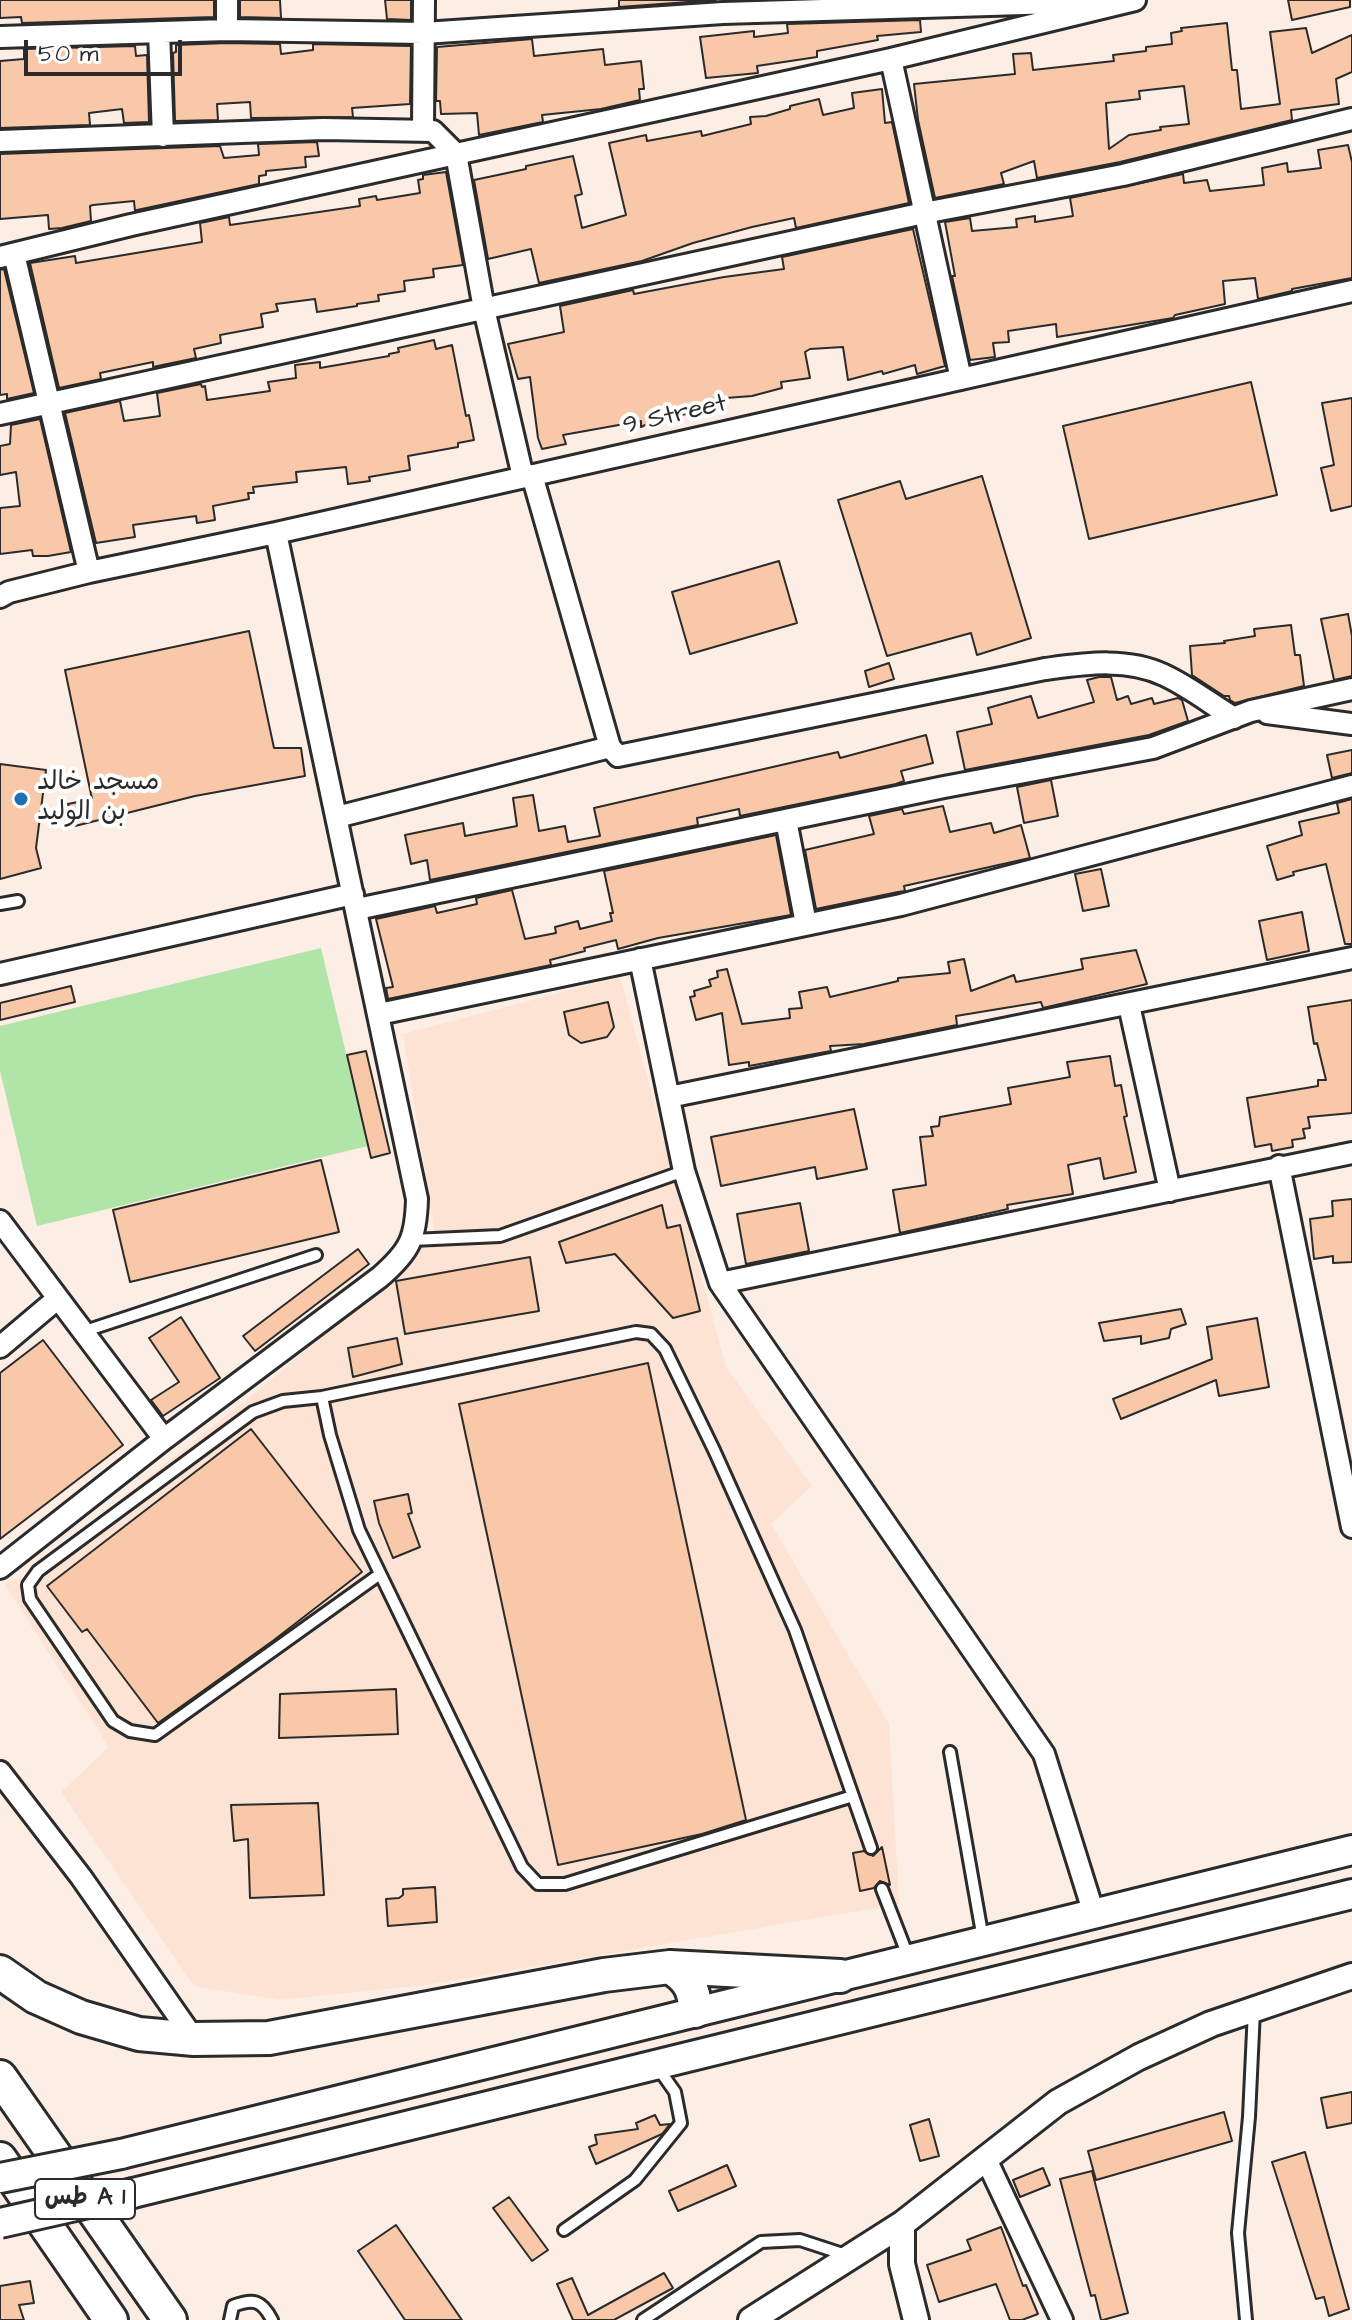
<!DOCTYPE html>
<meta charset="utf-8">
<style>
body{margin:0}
#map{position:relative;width:1352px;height:2320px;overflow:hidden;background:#fdeee5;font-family:"Architects Daughter",sans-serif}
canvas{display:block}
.scale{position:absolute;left:24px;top:40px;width:158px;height:36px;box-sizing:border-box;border:4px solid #2b2b2b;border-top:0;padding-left:10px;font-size:24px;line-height:28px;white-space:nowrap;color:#2b2b2b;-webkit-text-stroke:6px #fff;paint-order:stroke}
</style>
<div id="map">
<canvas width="1352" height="2320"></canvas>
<div class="scale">50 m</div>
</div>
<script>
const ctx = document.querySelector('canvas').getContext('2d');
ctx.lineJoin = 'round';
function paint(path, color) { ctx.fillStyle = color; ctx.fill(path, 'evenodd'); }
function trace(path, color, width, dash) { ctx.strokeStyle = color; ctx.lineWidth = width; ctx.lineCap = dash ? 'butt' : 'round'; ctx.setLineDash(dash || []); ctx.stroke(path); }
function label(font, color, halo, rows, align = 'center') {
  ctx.font = font + ' "Architects Daughter","Playpen Sans Arabic",sans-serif'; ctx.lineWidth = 8; ctx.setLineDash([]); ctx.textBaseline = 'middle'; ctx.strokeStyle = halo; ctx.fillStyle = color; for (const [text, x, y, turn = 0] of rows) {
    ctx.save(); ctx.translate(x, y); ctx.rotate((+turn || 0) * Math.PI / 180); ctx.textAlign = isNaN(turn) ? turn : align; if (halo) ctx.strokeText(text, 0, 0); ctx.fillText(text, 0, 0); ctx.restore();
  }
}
paint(new Path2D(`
 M620,977L726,1367L812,1486L771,1524L889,1724L899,1904L426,1985L279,2000L194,1986L61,1792L109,1747L4,1583L20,1579L281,1372L435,1235L403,1034Z`), '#fce3d3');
paint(new Path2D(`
 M321,948L368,1146L37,1226L0,1071V1026Z`), '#b0e5a7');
const building = new Path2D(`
 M0,0H214V17L22,23L21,17L0,18Z
 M240,0H280L281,18L240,17Z
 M385,0H411V20L387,19Z
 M619,0H716L619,7Z
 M1288,0H1350V7L1292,20Z
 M920,20L921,32L877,36L878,40L817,51V57L757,66L758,73L706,78L700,37L754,31V37L788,33L787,24Z
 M1227,23L1232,70H1237L1241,109L1280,104L1270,32L1306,28L1312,53L1352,35V72L1336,79L1339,104L1291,110L1292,120L1120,162L1037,178L1034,161L1001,173L1004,184L935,198L918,120L914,84L1015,74L1013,54L1031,53L1033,70L1114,61L1113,55L1146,51V47L1172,44L1171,33L1182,31L1181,28ZM1184,86L1189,124L1160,127L1161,130L1129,135L1109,149L1106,103L1140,99L1139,91Z
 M532,39L534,56L603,49L605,65L641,61L644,89H639L640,100L601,109L542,115L543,122L479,135L477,113L441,114L440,101H436L437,47Z
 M227,43L280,44L281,54L313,50V44L411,46L410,104L352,108L353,117L256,118H251L250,102L217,104L218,120L175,121L173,53L176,52V45Z
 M135,46L136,56L147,55L149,122L124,123L122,109L89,113L90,125L0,128V61L24,59V49Z
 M882,89L885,123L892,122L909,203L796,228L794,218L752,227L693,243L642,261L539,283L531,249L488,259L474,180L526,169V166L573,156L582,194L575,196L582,228L626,215L609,143L646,135L647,141L701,131L702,136L751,124L750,117L766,116L790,109V106L819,99L823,115L854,108L852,93Z
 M317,142L319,156L305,157L306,167L266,171V175L259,176V184L137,210L135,211L134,201L93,205L90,206L91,221L62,228L49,229L48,215L0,219V154L220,146L224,158L259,155L258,144Z
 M1348,145L1352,162V278L1292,289V291L1258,299L1255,278L1223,281L1225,304L1175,315L1173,318L1057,337L1056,324L1008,331L1009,342L993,343L995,357L970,360L952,276H955L945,222L970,218L972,231L1017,227L1016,219L1035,216V222L1073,216L1070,198L1183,174L1184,183L1207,180L1210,191L1264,185L1262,168L1287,163L1288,172L1321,168L1318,150Z
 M446,172L463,265L433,269L434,277L404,281L405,291L378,295L379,301L357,304V306L317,312L315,299L276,304L278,311L261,314L263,327L220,335L221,343L194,349L196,358L153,367V362L100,373L101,379L59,388L30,263L75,256L76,263L202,242L200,223L229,217L230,225L360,206L359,199L376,196L377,200L420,193L418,180L423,179V175Z
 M913,229L945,366L917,374L915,365L883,374L882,371L848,380L843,347L810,349L805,352L810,378L781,382L782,388L752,396L713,399L688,410L689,414L664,416L641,427V421L563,435L566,444L542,449L538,438L530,377L518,379L508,344L564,332L560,306L633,290L634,294L724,277L784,269L782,257Z
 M4,269L34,393L7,399V394L0,395V270Z
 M434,340L436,349L452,345L466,416L469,415L474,440L458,443V447L408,456L410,470L369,477L370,481L348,484L346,467L296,472L297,482L253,487L254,493H248L249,499L213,506L215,520L197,523L196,516L133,525L135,537L96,543L65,413L120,401L124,421L160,416L157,393L201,384L202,387L205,386L207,400L270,391L268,382L296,378L295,365L320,362V368L389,356V354L399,352L398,348Z
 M1251,382L1277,495L1089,539L1063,426Z
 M1352,398V506L1331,511L1321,468L1334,465L1322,403Z
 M40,419L71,552L48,556H33L32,550L0,554V508L20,506L16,472L0,475V446L10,444L11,425Z
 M982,476L1031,638L977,655L971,633L887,656L838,500L900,481L906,499Z
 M779,561L797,623L690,654L672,592Z
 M1348,614L1352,636V676L1334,680L1321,619Z
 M1291,625L1295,655H1300L1304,686L1235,703L1230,700L1229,696H1224L1192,675L1190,646L1225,643L1224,641L1255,636L1254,629Z
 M249,631L274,748H301L305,776L195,796L75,826L68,804L92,799L65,670Z
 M889,663L894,679L869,687L865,671Z
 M1099,677H1111L1117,700L1128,696L1131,704L1152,698L1154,704L1178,698L1182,700L1188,721L1149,735L965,770L957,732L992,724L988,708L1031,696L1038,718L1094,702L1087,680Z
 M926,735L933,763L901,771L904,781L896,784L740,816L739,809L697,818L698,825L430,880L427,860L411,864L405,835L463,823L465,836L517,826L513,798L533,795L539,831L565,826L568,842L600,836L594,808L838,752L840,758Z
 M1352,750V773L1332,778L1327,755Z
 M0,764L46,770L36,848L41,868L0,879Z
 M1051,780L1058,816L1024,823L1017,787Z
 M1352,799V944H1345L1326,864L1293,872L1294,875L1277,880L1267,846L1302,835L1299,822L1339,813L1337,803Z
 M943,806L950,832L991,823L994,833L1021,825L1030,858L904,886L905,891L898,892L816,909L805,850L874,834L869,816L902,809L904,814Z
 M776,835L791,915L658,938L618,949L616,940L584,948L585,951L550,960L551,965L388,999L386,988L393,987L376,919L435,906L437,913L477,904L476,898L512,890L525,939L556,933L555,927L578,921L580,929L612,921L610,913H613L604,871Z
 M1101,869L1109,906L1083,911L1075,874Z
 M1302,912L1309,951L1267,960L1259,921Z
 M1136,950L1147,984L1043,1008L1041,1002L956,1016L957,1025L864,1044L830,1046L831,1051L749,1066V1062L729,1065L722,1013L696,1020L690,997L695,996L694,991L711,986L709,980L718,977L717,971L727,969L742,1024L790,1018L789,1009L802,1008L799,992L827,987L830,997L898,981V978L950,973L948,962L964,959L971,991L1014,975L1016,982L1083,969L1081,959Z
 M71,986L75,1002L0,1020V1003Z
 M1352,1000V1113L1308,1117L1310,1128L1303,1129L1305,1138L1292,1140L1293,1147L1272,1151L1271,1144L1255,1147L1247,1098L1318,1086V1080H1326L1317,1043L1314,1044L1308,1007Z
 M608,1002L614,1027L607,1037L581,1043L569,1035L564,1012Z
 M366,1051L390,1153L371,1158L347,1055Z
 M1110,1056L1115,1086L1121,1085L1127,1116L1124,1117L1136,1172L1104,1179L1100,1158L1068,1165L1073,1194L1007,1205L1008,1209L900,1233L893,1190L926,1185L920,1137L933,1136L931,1127L939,1126L940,1117L1011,1104L1008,1088L1070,1077L1067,1062Z
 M854,1109L867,1169L817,1179L815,1167L721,1186L711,1137Z
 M321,1160L339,1232L130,1282L113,1210Z
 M1352,1199V1262L1333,1263V1256L1314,1259L1310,1219L1333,1216L1332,1201Z
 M800,1203L809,1251L746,1264L737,1214Z
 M662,1205L667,1228L680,1225L700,1311L673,1318L615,1254L566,1263L559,1242Z
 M358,1249L369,1264L255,1351L243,1336Z
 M530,1257L539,1311L405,1334L396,1281Z
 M1181,1309L1186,1324L1171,1329L1169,1338L1141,1344V1336L1104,1341L1099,1323Z
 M181,1317L220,1378L163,1416L151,1400L179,1382L149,1338Z
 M1257,1318L1269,1387L1219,1396L1216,1380L1121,1419L1113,1399L1212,1359L1207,1327Z
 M397,1338L402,1364L353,1377L348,1348Z
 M43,1340L123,1445L0,1539V1373Z
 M648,1363L746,1820L702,1834L558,1865L459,1404Z
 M251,1429L362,1572L274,1640L158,1723L87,1629L82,1632L47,1586Z
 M408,1494L412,1513L408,1514L420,1547L393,1558L379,1523L374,1501Z
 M396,1689L398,1734L279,1738L280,1694Z
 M318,1803L324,1895L250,1898L248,1839L234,1841L231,1805Z
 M882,1847L890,1885L880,1881L874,1888L860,1891L853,1853L864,1851L873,1856Z
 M435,1887L437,1922L388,1926L386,1899L399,1898L403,1895V1889Z
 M1352,2092V2123L1327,2128L1321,2098Z
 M1224,2112L1232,2141L1096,2180L1088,2151Z
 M655,2115L660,2125L670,2124L662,2134L596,2164L589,2147L597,2144L595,2135L638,2129L636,2123Z
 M929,2119L939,2156L920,2161L910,2125Z
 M1305,2152L1349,2309L1329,2316L1324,2297L1316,2299L1272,2162Z
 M727,2165L736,2186L678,2211L669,2191Z
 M1043,2168L1050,2185L1020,2197L1013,2180Z
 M1092,2171L1128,2313L1103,2320H1101L1095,2295L1091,2296L1060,2179Z
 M509,2197L548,2250L532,2261L493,2208Z
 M396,2225L462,2320H405L358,2251Z
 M1001,2227L1023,2286L1026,2285L1038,2314L1022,2320H1010L996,2284L939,2302L927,2265L971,2250L967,2240Z
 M664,2273L673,2288L614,2320H573L557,2284L572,2278L588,2315Z
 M30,2281L34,2303L19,2305L24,2320H0V2286Z`);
paint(building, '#f8c8a8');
trace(building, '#2b2b2b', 2);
const service = new Path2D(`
 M0,904L18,901
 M412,1240L500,1236L684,1171
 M82,1332L316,1255
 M322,1397L283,1401L253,1412L38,1571L28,1585L30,1599L113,1721L130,1731L155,1735L380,1574
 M950,1752L983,1939
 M853,1796L565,1884H538L522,1867L359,1530L330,1435L322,1397L636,1332L651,1334L665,1349L714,1450L795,1630L871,1848
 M882,1889L908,1956
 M564,2230L635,2180L681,2123L675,2092L658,2068
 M230,2320L233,2306C253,2298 262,2300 272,2320
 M643,2320L761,2242L800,2240L849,2256
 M1246,2320L1238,2233L1249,2117L1254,2010`);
const minor = new Path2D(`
 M227,0V30
 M159,32L163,136
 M0,37L227,30L424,33L723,13L1090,2
 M891,59L961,379
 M423,129L424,0
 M0,141L323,129L433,131L456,154L484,309L523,477
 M14,254L89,572
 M0,257L131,225L891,59L1135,0
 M0,414L924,213L1123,175L1352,119
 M532,475L610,747L618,756L1045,669C1083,664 1127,657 1164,675C1188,686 1211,704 1234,718
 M0,597L9,592L89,572L276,533L1352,291
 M1267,713L1352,724
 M337,817L610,747
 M786,820L806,924
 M357,909L944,787L1153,748L1251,711L1352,689
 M640,959L684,1171L720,1283L1044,1754L1094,1914
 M0,974L353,894
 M1129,1005L1170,1191
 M379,1014L901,905L1352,786
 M669,1097L1352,958
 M1279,1166L1352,1527
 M0,1221L164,1439
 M720,1283L1352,1153
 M0,1347L57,1299
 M0,1568L164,1439L380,1277C410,1251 416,1238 417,1199L276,533
 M0,1772L81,1877L194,2039
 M985,2157L1062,2320`);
const tertiary = new Path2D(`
 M902,2224V2264L916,2320
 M751,2320L902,2224L1058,2102L1139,2057L1211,2024L1352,1976`);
const secondary = new Path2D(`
 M121,2154L1352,1850
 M133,2193L1352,1894`);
const trunk = new Path2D(`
 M670,1967C688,1978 695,1989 695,2011
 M0,1972L36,1997L81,2017L139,2034L194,2039L269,2038L604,1975L670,1967L840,1976
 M0,2077L170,2320
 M0,2159L111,2320`);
trace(service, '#2b2b2b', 16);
trace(minor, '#2b2b2b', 26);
trace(tertiary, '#2b2b2b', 30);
trace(secondary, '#2b2b2b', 34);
trace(trunk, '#2b2b2b', 38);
trace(service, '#fff', 10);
trace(minor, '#fff', 20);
trace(tertiary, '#fff', 24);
trace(secondary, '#fff', 28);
trace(trunk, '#fff', 32);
const secondaryBridge = new Path2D(`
 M0,2178L121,2154
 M0,2223L133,2193`);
trace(secondaryBridge, '#2b2b2b', 34, []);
trace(secondaryBridge, '#fff', 28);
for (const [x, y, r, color] of [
 [21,799,8,"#1f6fb2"]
]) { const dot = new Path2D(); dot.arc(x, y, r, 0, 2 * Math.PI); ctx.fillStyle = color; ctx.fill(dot); trace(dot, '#fff', 3); }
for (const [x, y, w] of [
 [85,2199,100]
]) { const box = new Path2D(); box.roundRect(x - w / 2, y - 20, w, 40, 6); ctx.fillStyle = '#fff'; ctx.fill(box); trace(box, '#2b2b2b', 2); }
label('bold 24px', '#2b2b2b', null, [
 ["طس A 1",85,2199]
]);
label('26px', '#2b2b2b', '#fff', [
 ["9 Street",675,416,-13]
]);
label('26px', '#2b2b2b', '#fff', [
 ["مسجد خالد",37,784],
 ["بن الوليد",37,814]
], 'left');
</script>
